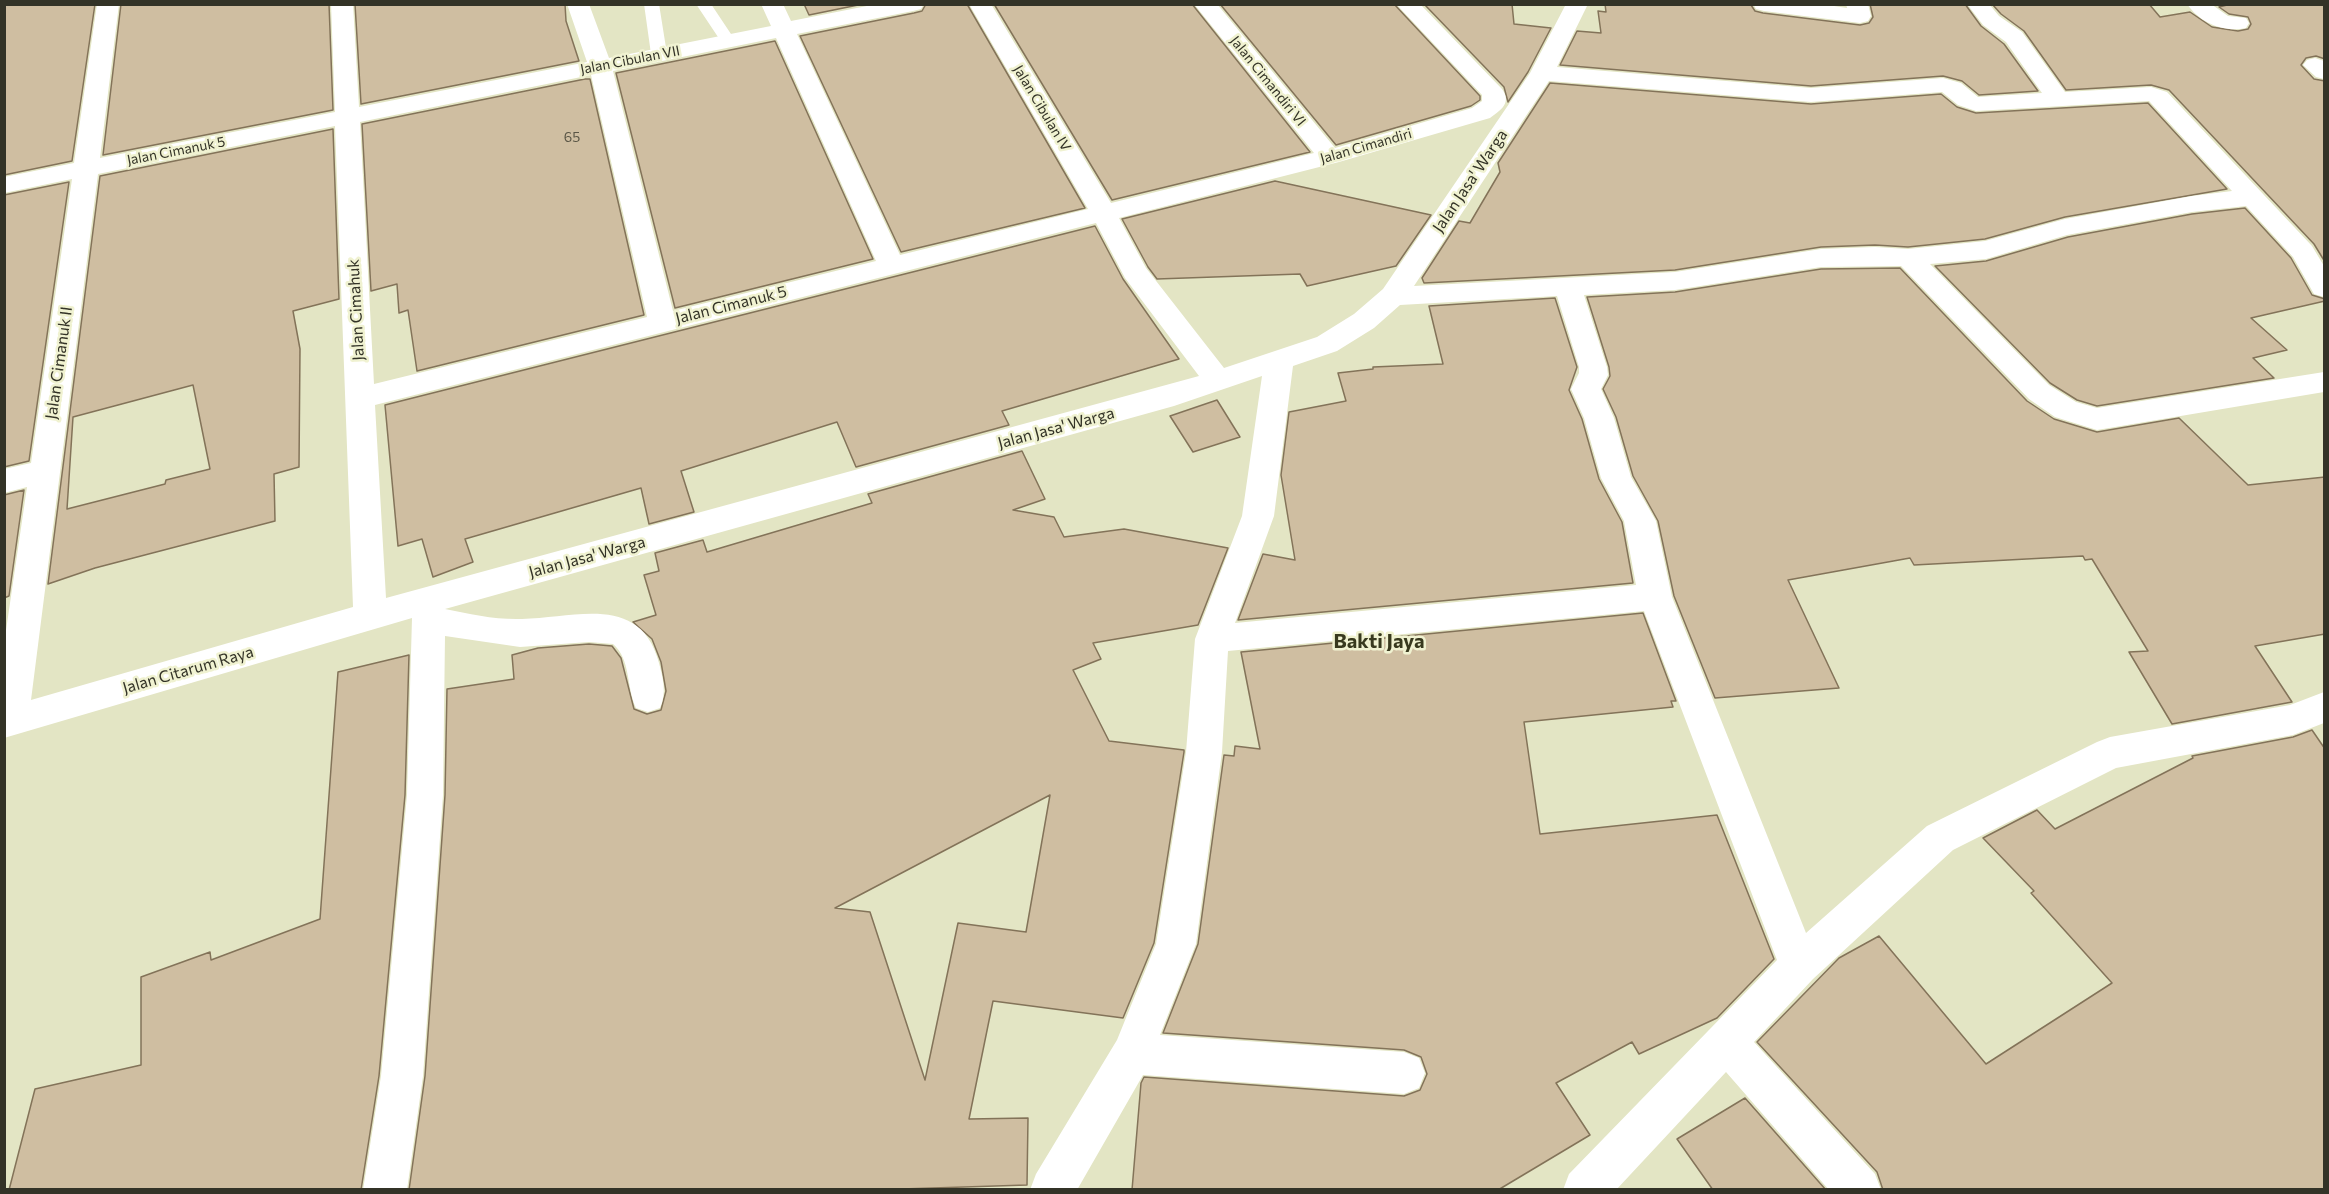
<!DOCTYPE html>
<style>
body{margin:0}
#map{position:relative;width:2329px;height:1194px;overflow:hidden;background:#e3e5c4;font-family:Commissioner,sans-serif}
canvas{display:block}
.frame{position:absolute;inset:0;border:6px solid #333327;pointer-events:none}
</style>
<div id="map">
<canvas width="2329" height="1194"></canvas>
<div class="frame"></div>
</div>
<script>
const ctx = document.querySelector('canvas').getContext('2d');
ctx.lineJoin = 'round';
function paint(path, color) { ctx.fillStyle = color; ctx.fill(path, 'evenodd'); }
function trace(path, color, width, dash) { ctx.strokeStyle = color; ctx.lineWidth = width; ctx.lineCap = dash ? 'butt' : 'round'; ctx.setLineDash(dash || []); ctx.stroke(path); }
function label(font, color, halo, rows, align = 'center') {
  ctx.font = font + ' Commissioner,sans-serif'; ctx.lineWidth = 5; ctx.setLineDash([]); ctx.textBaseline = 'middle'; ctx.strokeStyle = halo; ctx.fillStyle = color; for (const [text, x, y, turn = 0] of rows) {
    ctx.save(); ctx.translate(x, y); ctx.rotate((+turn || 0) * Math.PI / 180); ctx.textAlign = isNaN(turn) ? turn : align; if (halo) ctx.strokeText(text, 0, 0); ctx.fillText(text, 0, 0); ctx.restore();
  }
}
const building = new Path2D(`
 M4,4H95L72,161L4,175Z
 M121,4H329L333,110L103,155Z
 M355,4H565L566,21L579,61L361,104Z
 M804,4H863L809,15Z
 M926,4H967L1085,208L901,252L800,36L914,13L922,11Z
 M994,4H1192L1310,152L1112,200Z
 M1220,4H1394L1480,96V100L1471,106L1336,145Z
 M1424,4H1512L1514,24L1551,28L1528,72L1508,102L1504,87Z
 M1605,4H1747L1751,5L1755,11L1763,13L1860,25L1869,23L1873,17L1870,4H1965L1981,26L2004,44L2038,91L1979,95L1962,81L1943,76L1811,86L1560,65L1577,31L1601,33L1598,11L1606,12Z
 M1992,4H2149L2160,17L2190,12L2212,27L2238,31L2248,29L2251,24L2248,17L2229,14L2219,7L2231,4H2325V59L2316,56L2306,58L2301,65L2314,79L2325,81V262L2314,244L2169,90L2151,85L2066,90L2024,31L2001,14Z
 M775,41L873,259L675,308L616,73Z
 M585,79H590L644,315L417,371L408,310L399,313L397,284L371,291L362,124Z
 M1550,83L1811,104L1941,94L1957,107L1976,113L2148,103L2227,189L2065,217L1985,239L1908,247L1875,245L1821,247L1675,270L1424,283L1422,278L1459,221L1470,223L1500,172L1498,163Z
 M333,129L339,299L293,311L300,349L299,467L274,474L275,521L95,568L48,584L100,176ZM193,385L210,469L166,480L165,484L67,509L73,417Z
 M1275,181L1431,215L1396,266L1307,286L1300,274L1157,279L1148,267L1122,219Z
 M69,182L29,461L4,467V195Z
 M2245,208L2291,258L2312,295L2325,299V301L2251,318L2287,350L2253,358L2274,378L2097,406L2077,400L2050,383L1935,266L1986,261L2068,237L2192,214Z
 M1095,226L1123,279L1179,359L1002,411L1009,425L856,467L837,422L681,471L694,512L649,524L641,488L465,539L473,562L433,577L422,539L398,546L385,405Z
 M1900,268L2027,401L2054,419L2097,432L2179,418L2248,485L2325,477V634L2255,646L2292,702L2172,724L2129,652L2148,651L2092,559L2085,560L2083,556L1914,565L1910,558L1788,580L1839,688L1715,698L1674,596L1658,521L1633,476L1616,417L1603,389L1610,376L1609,367L1587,297L1675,292L1821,269Z
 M1555,298L1577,367L1569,390L1582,419L1599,479L1622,522L1633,583L1238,620L1263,554L1295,560L1281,475L1289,412L1346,401L1338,373L1373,369V367L1443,364L1429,306Z
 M1217,400L1240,437L1193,452L1170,416Z
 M1022,451L1045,499L1013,510L1054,517L1064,537L1124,529L1228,548L1198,625L1093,643L1101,659L1073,670L1109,741L1184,750V752L1154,943L1123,1018L993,1001L969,1119L1028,1118L1027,1185L870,1190H409L425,1076L445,795L447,689L514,679L512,655L538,648L589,644L612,646L621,658L634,709L647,714L661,710L666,691L661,662L652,639L633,622L656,615L644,575L659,571L655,553L703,540L707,552L872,503L868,494ZM1050,795L1026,932L958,923L925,1080L870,912L835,908Z
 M24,490L9,596L4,598V495Z
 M1643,613L1676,701H1671L1673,707L1524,722L1540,834L1717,815L1774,959L1717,1018L1639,1054L1632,1042L1556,1083L1590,1135L1498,1190H1132L1141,1083L1144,1077L1404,1096L1420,1090L1427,1074L1421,1057L1404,1050L1163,1033L1198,944L1224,755L1234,756L1235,746L1260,749L1241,652Z
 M409,655L405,795L379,1076L361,1190H9L35,1089L141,1065V977L210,952L211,960L320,919L338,672Z
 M2312,730L2325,749V1190H1883L1877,1172L1757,1042L1839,958L1879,936L1986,1064L2112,983L2031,893L2034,891L1983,838L2037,810L2055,829L2193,758L2192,756L2293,737Z
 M1745,1098L1826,1190H1713L1677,1139Z`);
paint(building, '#cfbea1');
trace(building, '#837359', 1.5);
paint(new Path2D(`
 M644,4H659L667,54L665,57L659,59L651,54Z
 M696,4H711L735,40L732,43H722Z`), '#fff');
paint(new Path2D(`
 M97,4H119L100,158L335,112L331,4H353L359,107L587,62L567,4H589L609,58L771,26L761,4H783L791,21L877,4H924L921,9L913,11L797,34L900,255L1088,209L969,4H991L1111,203L1314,153L1194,4H1217L1335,148L1472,108L1482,101V95L1396,4H1420L1502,89C1512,103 1501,110 1490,118L1339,162L1119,218L1146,268L1224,368L1317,337L1354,314L1383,289L1530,73L1566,4H1588L1557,67L1811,88L1943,78L1961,83L1978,97L2042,93L2006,42L1983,25L1967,4H1989L1999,16L2022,32L2065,92L2151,87L2167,92L2312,246L2324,266V297L2314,294L2293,257L2246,206L2192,212L2067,235L1986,259L1930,264L2049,385L2076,402L2097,408L2324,372V392L2097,430L2055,417L2029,399L1901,266L1821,267L1675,290L1584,295L1607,367L1608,375L1601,389L1614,418L1631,477L1656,521L1672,597L1806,933L1927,826L2097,742L2110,737L2290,705L2324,692V723L2293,735L2116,768L1953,850L1813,979L1754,1042L1875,1174L1881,1190H1829L1726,1072L1616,1190H1563L1569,1174L1777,960L1644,611L1228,651L1222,752L1196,944L1160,1035L1404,1052L1419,1058L1425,1073L1419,1088L1404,1094L1143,1075L1077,1190H1030L1036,1174L1117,1040L1156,944L1186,752L1195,639L1242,516L1262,376L1174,406L445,609C470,614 496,620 522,619C576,618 640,593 659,663C663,678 667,693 660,708L648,712L636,708C626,687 631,659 613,644L589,642L520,647L445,636L443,795L423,1076L407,1190H363L381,1076L407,795L412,618L4,738V644L27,487L4,493V469L31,463L72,179L4,193V177L74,163ZM776,38L876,261L673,311L613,71ZM591,75L647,317L374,384L360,122ZM1549,81L1811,102L1942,92L1958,105L1976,111L2149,101L2232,191L2192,196L2065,219L1985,241L1908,249L1875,247L1821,249L1675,272L1414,286ZM335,126L353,607L31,700L98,174ZM1096,223L1125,278L1199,376L386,598L375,405ZM1557,296L1579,367V373L1571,389L1584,418L1601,478L1624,521L1636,585L1235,623L1274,516L1293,366L1337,351L1374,328L1400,305Z
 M1753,4H1821L1847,8L1846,4H1868L1871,16L1868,21L1860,23L1764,11L1756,9Z
 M2187,4H2211L2228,16L2246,18L2249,23L2246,28C2224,33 2200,23 2187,4Z
 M2315,58L2324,61V79L2316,77L2303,65L2307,60Z`), '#fff');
label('14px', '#333327', '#f0f2d1', [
 ["Jalan Cibulan VII",630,60,-11],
 ["Jalan Cimandiri VI",1268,81,51],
 ["Jalan Cibulan IV",1042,108,59],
 ["Jalan Cimandiri",1366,146,-16],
 ["Jalan Cimanuk 5",176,151,-11]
]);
label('14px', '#5a5646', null, [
 ["65",572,137]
]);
label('16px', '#333327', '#f0f2d1', [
 ["Jalan Jasa' Warga",1470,181,-56],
 ["Jalan Cimanuk 5",731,305,-14],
 ["Jalan Cimahuk",356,310,-93],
 ["Jalan Cimanuk II",59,363,-82],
 ["Jalan Jasa' Warga",1056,428,-15],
 ["Jalan Jasa' Warga",587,557,-15],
 ["Jalan Citarum Raya",188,670,-16]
]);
label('bold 20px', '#38391e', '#f0f2d1', [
 ["Bakti Jaya",1379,641]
]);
</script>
